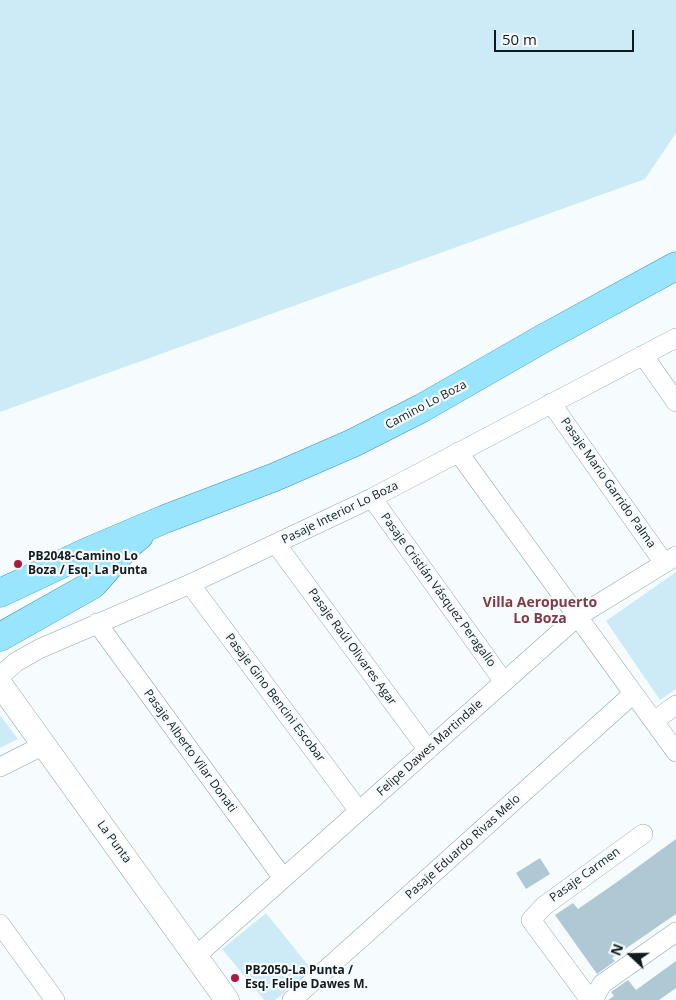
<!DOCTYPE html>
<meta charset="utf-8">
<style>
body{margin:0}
#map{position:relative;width:676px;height:1000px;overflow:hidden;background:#f6fcfe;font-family:"Open Sans",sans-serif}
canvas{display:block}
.north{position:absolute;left:606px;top:930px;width:50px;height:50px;-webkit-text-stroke:4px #f6fcfe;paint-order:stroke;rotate:291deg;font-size:14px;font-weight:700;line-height:20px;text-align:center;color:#111b1e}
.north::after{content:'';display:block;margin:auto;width:18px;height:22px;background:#111b1e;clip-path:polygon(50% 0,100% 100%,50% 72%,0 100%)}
.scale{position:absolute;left:494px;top:30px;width:140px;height:22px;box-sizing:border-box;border:2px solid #111b1e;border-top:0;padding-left:6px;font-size:15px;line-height:18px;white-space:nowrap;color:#111b1e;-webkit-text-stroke:4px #f6fcfe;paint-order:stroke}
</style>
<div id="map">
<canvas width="676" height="1000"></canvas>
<div class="north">N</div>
<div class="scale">50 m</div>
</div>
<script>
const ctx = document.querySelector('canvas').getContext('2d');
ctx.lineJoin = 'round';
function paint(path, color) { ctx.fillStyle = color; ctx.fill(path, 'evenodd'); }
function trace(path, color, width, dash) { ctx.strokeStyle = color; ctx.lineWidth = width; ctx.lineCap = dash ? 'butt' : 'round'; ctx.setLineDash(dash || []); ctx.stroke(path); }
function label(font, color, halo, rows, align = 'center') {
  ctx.font = font + ' "Open Sans",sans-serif'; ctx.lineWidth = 4.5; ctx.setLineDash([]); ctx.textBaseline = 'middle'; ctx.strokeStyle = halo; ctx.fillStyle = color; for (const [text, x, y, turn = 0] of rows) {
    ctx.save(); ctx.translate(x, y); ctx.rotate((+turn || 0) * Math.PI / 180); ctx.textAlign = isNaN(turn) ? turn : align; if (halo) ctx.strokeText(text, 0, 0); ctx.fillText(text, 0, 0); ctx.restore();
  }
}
paint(new Path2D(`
 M0,0H676V133L645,179L0,412Z
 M676,572V689L660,700L606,621Z
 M0,715L18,739L0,748Z
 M266,913L312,970L275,1000H264L222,949Z`), '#ccebf7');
paint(new Path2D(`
 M676,839V914L612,958L615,961L597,974L555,915L573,903L578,909L617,882Z
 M540,858L550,874L526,889L516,873Z
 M676,961V988L659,1000H608L614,996L611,992L628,980L636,990Z`), '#aec9d4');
const minor = new Path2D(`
 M643,355L676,402
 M551,403L664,563
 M458,452L676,752
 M372,498L504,682
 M276,544L428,750
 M190,584L359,811
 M97,623L283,878
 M0,676L16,662L39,649L190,584L372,498L676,338
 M654,721L676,705
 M0,767L44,745
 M0,924L55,1000
 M196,956L577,617L676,556
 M292,1000L633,694
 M590,1000L531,920L544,906L643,834
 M593,1000L602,984L676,932`);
const tertiary = new Path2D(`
 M0,684L227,1000`);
const primary = new Path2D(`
 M0,593L87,552L165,519L275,477L353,443L422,408L544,338L676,266
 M0,637L92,585C108,569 120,550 139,536`);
trace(minor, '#8da7b1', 20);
trace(tertiary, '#8da7b1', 25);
trace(primary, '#3e93af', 29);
trace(minor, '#fff', 19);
trace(tertiary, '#fff', 24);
trace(primary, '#9ae5fe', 28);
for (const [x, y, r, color] of [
 [18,564,5,"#ad1941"],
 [235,978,5,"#ad1941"]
]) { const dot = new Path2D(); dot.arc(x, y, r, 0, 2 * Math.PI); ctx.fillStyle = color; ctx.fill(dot); trace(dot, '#f6fcfe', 2); }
label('12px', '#111b1e', '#f6fcfe', [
 ["Camino Lo Boza",426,405,-28],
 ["Pasaje Mario Garrido Palma",608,483,55],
 ["Pasaje Interior Lo Boza",340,513,-26],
 ["Pasaje Cristián Vásquez Peragallo",438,590,54],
 ["Pasaje Raúl Olivares Agar",352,647,54],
 ["Pasaje Gino Bencini Escobar",275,698,53],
 ["Felipe Dawes Martindale",430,748,-42],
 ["Pasaje Alberto Vilar Donati",190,751,54],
 ["La Punta",114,842,54],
 ["Pasaje Eduardo Rivas Melo",463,847,-42],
 ["Pasaje Carmen",585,875,-36]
]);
label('bold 12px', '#111b1e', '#f6fcfe', [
 ["PB2048-Camino Lo",28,557],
 ["Boza / Esq. La Punta",28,571],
 ["PB2050-La Punta /",245,971],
 ["Esq. Felipe Dawes M.",245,985]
], 'left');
label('bold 14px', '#823a44', '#f6fcfe', [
 ["Villa Aeropuerto",540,603],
 ["Lo Boza",540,619]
]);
</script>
